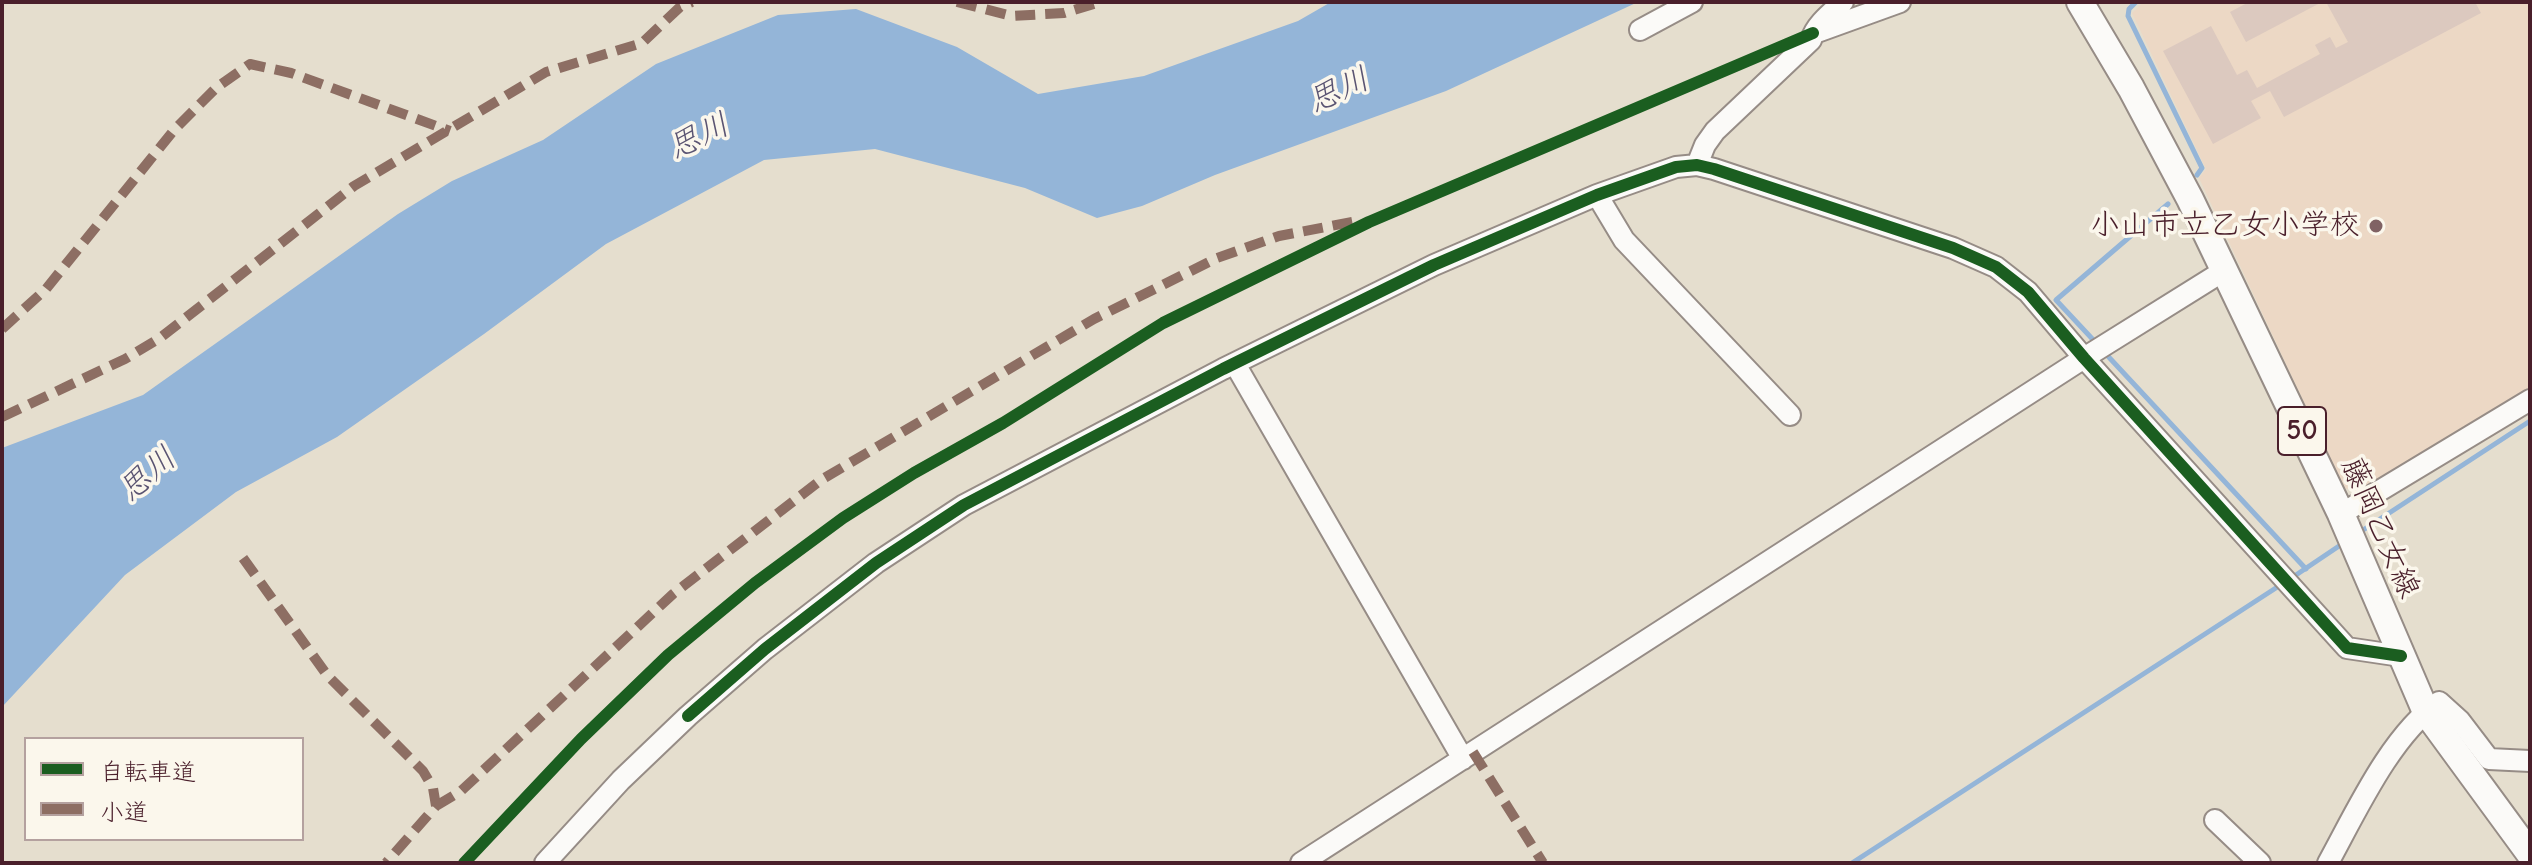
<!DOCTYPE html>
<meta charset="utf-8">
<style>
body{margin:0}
#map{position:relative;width:2532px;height:865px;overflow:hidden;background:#e5dece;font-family:"Comic Neue","Klee One",sans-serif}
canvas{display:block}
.frame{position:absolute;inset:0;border:4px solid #4a1f2b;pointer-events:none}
.legend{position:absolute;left:24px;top:737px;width:280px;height:104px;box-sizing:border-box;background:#fbf7ec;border:2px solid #b4a19f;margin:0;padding:10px 14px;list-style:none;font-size:24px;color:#4a1f2b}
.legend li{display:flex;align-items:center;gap:16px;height:40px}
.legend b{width:40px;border:2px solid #b4a19f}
</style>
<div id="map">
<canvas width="2532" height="865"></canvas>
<div class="frame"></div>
<ul class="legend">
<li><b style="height:10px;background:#1b5e20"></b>自転車道</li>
<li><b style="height:10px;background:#8d6e63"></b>小道</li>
</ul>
</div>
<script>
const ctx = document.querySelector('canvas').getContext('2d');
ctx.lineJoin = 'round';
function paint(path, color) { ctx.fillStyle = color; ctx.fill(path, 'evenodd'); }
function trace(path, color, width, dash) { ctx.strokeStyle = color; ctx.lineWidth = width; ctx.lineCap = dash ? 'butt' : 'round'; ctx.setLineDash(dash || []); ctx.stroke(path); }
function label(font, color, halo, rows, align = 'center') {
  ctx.font = font + ' "Comic Neue","Klee One",sans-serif'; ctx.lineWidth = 7; ctx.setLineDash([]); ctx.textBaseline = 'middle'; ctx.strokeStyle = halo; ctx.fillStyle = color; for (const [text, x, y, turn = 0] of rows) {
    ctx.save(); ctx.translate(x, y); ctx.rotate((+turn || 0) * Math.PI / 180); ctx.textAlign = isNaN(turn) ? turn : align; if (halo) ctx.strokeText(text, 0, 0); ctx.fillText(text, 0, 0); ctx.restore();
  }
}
paint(new Path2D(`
 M2143,2H2530V388L2357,491L2344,488L2199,178L2206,169L2132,13Z`), '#ecd8c5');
paint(new Path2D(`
 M1331,2H1638L1446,91L1215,175L1142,206L1097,218L1025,188L875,149L764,160L606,244L484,334L337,437L236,492L125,575L2,707V448L143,395L398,214L452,181L543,140L656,64L778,15L856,9L957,47L1038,94L1144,76L1298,21Z`), '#94b5d8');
trace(new Path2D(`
 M2136,2L2129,9L2128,16L2202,168L2197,175
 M2098,345L2056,300L2168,204
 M2105,353L2306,569
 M2357,534L2530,421
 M2290,579L2345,542
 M1852,863L2282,584`), '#94b5d8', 5);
paint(new Path2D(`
 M2249,2H2322L2246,42L2230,12Z
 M2326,2H2475L2481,13L2284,117L2270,91L2251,101L2261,118L2213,144L2163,51L2211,26L2237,75L2247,70L2257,88L2320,54L2315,45L2330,37L2336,48L2348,42Z`), '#dcc9bf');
const minor = new Path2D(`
 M1640,30L1692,2
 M1817,32L1900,2
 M1697,165L1705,145L1715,131L1811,40C1816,24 1831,13 1843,2
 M1597,195L1624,240L1790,415
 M1235,364L1463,759
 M2341,514L2530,400
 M2215,820L2260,863
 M545,863L621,780L688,716L765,649L876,563L964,505L1223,369L1434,265L1597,195L1676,167L1697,165L1714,169L1953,248L1996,267L2028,292L2084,358L2347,648L2401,656
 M1301,863L2084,358L2225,270
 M2328,863C2356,812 2391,735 2439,702L2460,721L2489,759L2530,761`);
const major = new Path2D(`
 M2080,2L2131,88L2190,199L2341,514L2426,712L2530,854`);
trace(minor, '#968c86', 24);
trace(major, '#968c86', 30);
trace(minor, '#fbfaf8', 20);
trace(major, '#fbfaf8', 26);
trace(new Path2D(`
 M957,2L1012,16L1064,13L1100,2
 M2,329L46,289L174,130L216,88L250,64L291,73L450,131
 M2,417L125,359L160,338L354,186L546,72L642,43L680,7L692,2
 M243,558L327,675L423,771L433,788L436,806L386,863
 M1473,752L1543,863
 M436,806L461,791L673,594L821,480L1094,319L1217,258L1279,236L1357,221`), '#8d6e63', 10, [20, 10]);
trace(new Path2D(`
 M688,716L765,649L876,563L964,505L1223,369L1434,265L1597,195L1676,167L1697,165L1714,169L1953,248L1996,267L2028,292L2084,358L2347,648L2401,656
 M464,863L581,739L668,655L755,583L843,518L914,473L1003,423L1163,323L1369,222L1813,33`), '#1b5e20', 12);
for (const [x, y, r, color] of [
 [2376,226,8,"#806264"]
]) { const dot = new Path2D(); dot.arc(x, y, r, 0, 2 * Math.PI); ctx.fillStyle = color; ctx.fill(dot); trace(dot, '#fbf7ec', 3); }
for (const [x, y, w] of [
 [2302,431,48]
]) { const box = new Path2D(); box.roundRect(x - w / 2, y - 24, w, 48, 6); ctx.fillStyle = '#fbf7ec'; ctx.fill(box); trace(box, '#4a1f2b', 2); }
label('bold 28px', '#4a1f2b', null, [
 ["50",2302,431]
]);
label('30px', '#4a1f2b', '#fbf7ec', [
 ["小山市立乙女小学校",2360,226]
], 'right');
label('30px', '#4a1f2b', '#fbf7ec', [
 ["藤岡乙女線",2380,528,66]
]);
label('italic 32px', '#5a5472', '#fbf7ec', [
 ["思川",1339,91,-25],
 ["思川",699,137,-26],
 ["思川",148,475,-41]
]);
</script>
